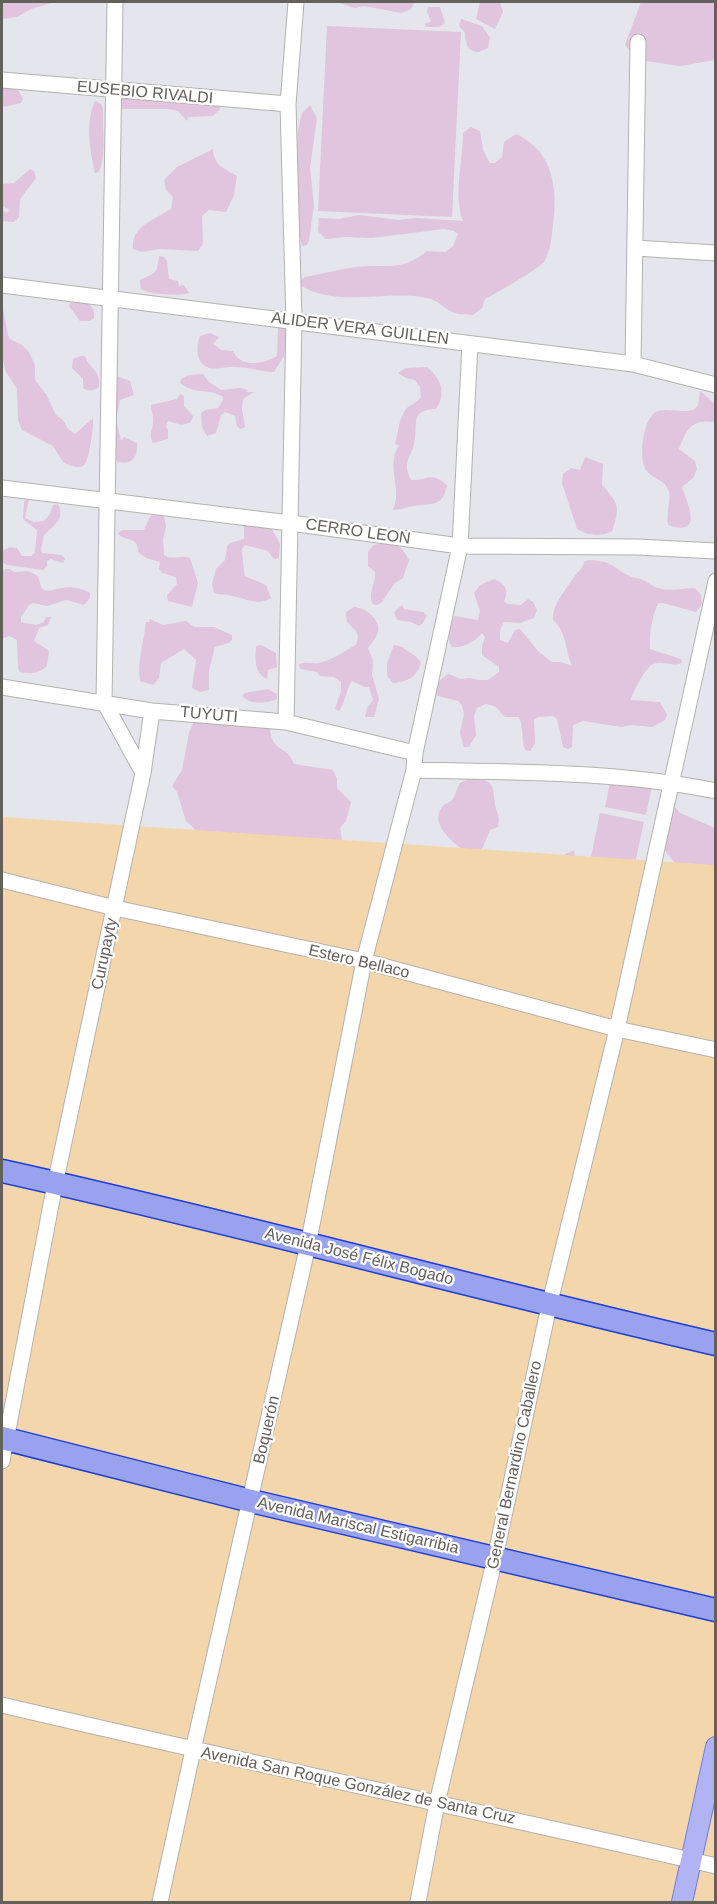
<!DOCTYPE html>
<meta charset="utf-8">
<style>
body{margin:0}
#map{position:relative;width:717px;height:1904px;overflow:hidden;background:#e5e5ed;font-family:Arial,sans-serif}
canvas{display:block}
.frame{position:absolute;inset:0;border:3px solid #63615c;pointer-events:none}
</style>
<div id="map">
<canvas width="717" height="1904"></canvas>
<div class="frame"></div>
</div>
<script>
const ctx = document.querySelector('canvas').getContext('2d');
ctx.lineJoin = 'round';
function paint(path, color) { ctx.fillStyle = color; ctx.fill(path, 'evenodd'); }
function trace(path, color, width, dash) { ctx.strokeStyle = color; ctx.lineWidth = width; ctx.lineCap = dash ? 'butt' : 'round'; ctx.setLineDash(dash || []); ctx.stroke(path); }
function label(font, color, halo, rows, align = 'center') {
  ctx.font = font + ' Arial,sans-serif'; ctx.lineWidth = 4.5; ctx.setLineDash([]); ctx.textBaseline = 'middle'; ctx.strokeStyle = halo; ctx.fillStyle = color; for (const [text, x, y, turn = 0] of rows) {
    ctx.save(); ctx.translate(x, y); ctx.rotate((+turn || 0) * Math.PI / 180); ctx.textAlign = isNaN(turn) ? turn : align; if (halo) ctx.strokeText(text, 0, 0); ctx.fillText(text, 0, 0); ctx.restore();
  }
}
paint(new Path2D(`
 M2,2H55L31,9L17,17L2,19Z
 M336,2H415L410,10L401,13L364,6L355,8Z
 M480,2H500L503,12L495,29L476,19Z
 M641,2H715V60L680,66L638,60L625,45Z
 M428,7H440L445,23L439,27H426L425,23L431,22L427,12Z
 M461,19L482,26L490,38L488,48L479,52C466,51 466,44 465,33L459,26Z
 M327,26L461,32L452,217L318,211Z
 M2,84C13,87 18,87 23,99L21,103L4,107L2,102Z
 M124,95L220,105V109L213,116L188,117L187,121L178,111L168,109H123L118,107L120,98Z
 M95,101L101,104L103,109C102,130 107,151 99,172L95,173C90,151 85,122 95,101Z
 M310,105L317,118L310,168L314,206L309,240L307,245L302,246L296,219L295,204L298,131L302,113Z
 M471,127L480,131L483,150L490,163H495L502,157L504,142L516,134C553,151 558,188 553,225C552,236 550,252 544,262C538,269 495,294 485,299L482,308L473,315C468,314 461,315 455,313C446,311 439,300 427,298C385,289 339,309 300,285L301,280L305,277C322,274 339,269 356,267C387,263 400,273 427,251L446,252L453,246L458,234L454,231L444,229L372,238L346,237L325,239L318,231L319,218L339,219L359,215L398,220L417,218L463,221C453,195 463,161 463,133Z
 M213,149C214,166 224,168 237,176L234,195L226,212L209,210L202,216L203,244L198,251L160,249L142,252L133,249C131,226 154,220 171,209L173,197L166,190L164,180L177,167Z
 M30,169L34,171L36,178L20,199L19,217L14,222L2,221V210L7,213L9,210L2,205V184L14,183Z
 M159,256L164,257L167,261L169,279L178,281L179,286L184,285L189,293C179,296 150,295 141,289L140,280C156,272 157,275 159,256Z
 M78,301C88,303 96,306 94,318L90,321H80L69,306L70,303Z
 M2,304L8,335L10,339L22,345L29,352L35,365V380L46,394L56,415L63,420L68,429L75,434L93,418C94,425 89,464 83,466C77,469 68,465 63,462L53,446L22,430L18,420L17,389L6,372L2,357Z
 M283,321L289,329L284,356L274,372C261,372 249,367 237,367C229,366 217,370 209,368C195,363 196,346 200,336L210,333L219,337L213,344L221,350L233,351C235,354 236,357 239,359C250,367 267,362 277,356L278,329Z
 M80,356H85C89,369 101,369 99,387C94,391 89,392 83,388V379L72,368L73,359Z
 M427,367C441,379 447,393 436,409C408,410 419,425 414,444C410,460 402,461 411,480C429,480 431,471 447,485C443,508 430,503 413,506C406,507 401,510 393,510C403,487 385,468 399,445L395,444C398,433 399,418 406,409C411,404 416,404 421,397L420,387L415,380L406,378L398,373L406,368Z
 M203,374L209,382L221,390L240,388L248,390L246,392H254L243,399L242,409L245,427L240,429L237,426L235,416L225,412L221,415L216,433L207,436L202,427L201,413L205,410L218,408L223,400L222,396C205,388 196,395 180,383L181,379L189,375Z
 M117,376L130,381L134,395L120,400L116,419L121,441L124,437L137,443C139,459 129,467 114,460V379Z
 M700,391L714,403L715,422C692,419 686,429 679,449L695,461L697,469L693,478L682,487C688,505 704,537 668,525C666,513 671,501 669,492C664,477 654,481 646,470C638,459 643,415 658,411C671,408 683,414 695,409L698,405Z
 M180,394L184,396V406L193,416L191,422L182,425L168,421L166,426L168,430V439L153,443C148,434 153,431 153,422C154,417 151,411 151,405L177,399Z
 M585,457L603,464L602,484C618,505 621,505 612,531C601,537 589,536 577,529L562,483L563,474L571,468L580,470Z
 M29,499L25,518L34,522L44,521L50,514L53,505L58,504C66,519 53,526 44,535L41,549L42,553L62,555L65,559L63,563L51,559L47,561V566L43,570L7,565L2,562V551L10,547L17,548L22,556H31L35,553L37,530L23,519L24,501Z
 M157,512L163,513L166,526L163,540L164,555C172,561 181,554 190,558L198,583L192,607L168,601L167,595L177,584L176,577L162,573L159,569L160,562L146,558L138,552C138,537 130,542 119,535L118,533L122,530H144L150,517Z
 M244,525L271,527L280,544L279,558L274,559L268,551L245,545L242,549C242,552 244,573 245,576L266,585L271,598C257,607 243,597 228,595C223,594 219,595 214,593L212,584L216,569L225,560L227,546L230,543L244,539Z
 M388,541C400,544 403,550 409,560L403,578L395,583L381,603L377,605L373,604C367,593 376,584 375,572L368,566V552L374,545Z
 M589,560C614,561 612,568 632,577C635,578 638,578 641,579C647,581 651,586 658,588C671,592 681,588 695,588L701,595L702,604L696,612L663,603H658C652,617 649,634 650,649L681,659L682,663C673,667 663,661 653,664C646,667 632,693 631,700L660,702L667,715L665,720L652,727L631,725L622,727L583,721L573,725L572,747L568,749L563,747L557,719L553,716L538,717L534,720L535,743L530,751L525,750C521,739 524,728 519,717H505L495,706L486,704L477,708L474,717L476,735L469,747H464L460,733L464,714L462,705L458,701L435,695L433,686L448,674L461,679L470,678L479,680H488L499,672V667L482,655V646L485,637L482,633C476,641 462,649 452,647C446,639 449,624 455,616L478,620L480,611L474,593L480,585L494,579C504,583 510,590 504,601L507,604L521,605L528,599L533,602L537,610L534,618L520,623L504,622L500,630V640L508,643L515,630L520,629L538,651L552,662H561L572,666C565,650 567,632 553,620C552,605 566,589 574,577C578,571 583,569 584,562Z
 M5,569H10L14,572L28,571L38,576L42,589C50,593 53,589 61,588C69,586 83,588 90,593V598L84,605L66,600L47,606L33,603L29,605L21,617V622L36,625L44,622L46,617H51L48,625L39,628L34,641L49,651L47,666C39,674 31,674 20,672L18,668L17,640L9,636L2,639V572Z
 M402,605L404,609L423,612L427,615L423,623L419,626L411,622L397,620L394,612Z
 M354,607C367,608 383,621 377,635C375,639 371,644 368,648L373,661L372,675L379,699L374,717H365L367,708L373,700L369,687H365L352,681C346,689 346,701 339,711L335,709L341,691V682L334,677L320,676L317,672L300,669L299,664C306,661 312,664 319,663C333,660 344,651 356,645C364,625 343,630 346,612Z
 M150,619L163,625L186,621L194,627H214L232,635V640L228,643L215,647L209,671V690L200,692L192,688L196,660L184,649L161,663L159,678L153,685L140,681C137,660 144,642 146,622H149Z
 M261,645L276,653L277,667L268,670L267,679C254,673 255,659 256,646Z
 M394,645L403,647C409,654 414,652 421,663C417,677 407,682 393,683L387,676V663Z
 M268,689L277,694V699C266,704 251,705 242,696L245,693Z
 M199,709L270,727C271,754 286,743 294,764L333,770L337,779V788L351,802L346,821L340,828L343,847L199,833L186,821L177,792L172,786L182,770L189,733Z
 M613,768L654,776L646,815L605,807Z
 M469,779C499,778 491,789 496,808C498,816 500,818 498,827L490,830L483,847L472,863L485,877L504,882L522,878L552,879L558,872L565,854L574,850L575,859L583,866L599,890L616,893L620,911L617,933C611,936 604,941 598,941C584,942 566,934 559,922H550C545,932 546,939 539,947L534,940V931L527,926L483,933L477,951L466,965L449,959L448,940L437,925L434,916L426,911L417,896L420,886C439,874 465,884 464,851C452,842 427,821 444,805C445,804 452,801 452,800C455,797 457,788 460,783Z
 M673,805L680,813L715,828V912L666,852L657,835Z
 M600,813L644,822L631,881L588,872Z`), '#e1c4dd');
paint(new Path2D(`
 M2,817L715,865V1902H2Z`), '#f4d6ad');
const minor = new Path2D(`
 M115,2L104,702L143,773
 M2,80L288,104
 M635,248L716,253
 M2,285L633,364L716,385
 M633,364L638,42
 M2,488L290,523L460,546L637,547L716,551
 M2,687L152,711L286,722L415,753
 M286,722L294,321L288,104L296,2
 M414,770C514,772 617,771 716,791
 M2,880L115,908L364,961L617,1029L716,1050
 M2,1461L55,1184L143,773L152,711
 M2,1705C239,1761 478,1811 716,1866
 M160,1902L193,1750L308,1245L364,961L414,770L415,753L460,546L470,344
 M418,1902L437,1803L495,1558L549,1306L617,1029L716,581`);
const major = new Path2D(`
 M682,1902L716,1747`);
const highway = new Path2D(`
 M2,1171C241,1224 477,1289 716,1344
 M2,1438L251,1501L716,1610`);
trace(minor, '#b3b2ad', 17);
trace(major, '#6b7bdf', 22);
trace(highway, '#1d3cd5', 25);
trace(minor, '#fff', 15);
trace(major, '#b2b3f5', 20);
trace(highway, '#99a2ef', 22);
label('16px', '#63615c', '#fff', [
 ["EUSEBIO RIVALDI",145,93,5],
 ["ALIDER VERA GUILLEN",360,329,7],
 ["CERRO LEON",358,532,8],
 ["TUYUTI",209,715,5],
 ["Curupayty",105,954,-78],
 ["Estero Bellaco",359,962,13],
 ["Avenida José Félix Bogado",359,1257,14],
 ["Boquerón",267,1430,-77],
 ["General Bernardino Caballero",515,1465,-78],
 ["Avenida Mariscal Estigarribia",358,1526,13],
 ["Avenida San Roque González de Santa Cruz",358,1786,12]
]);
</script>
